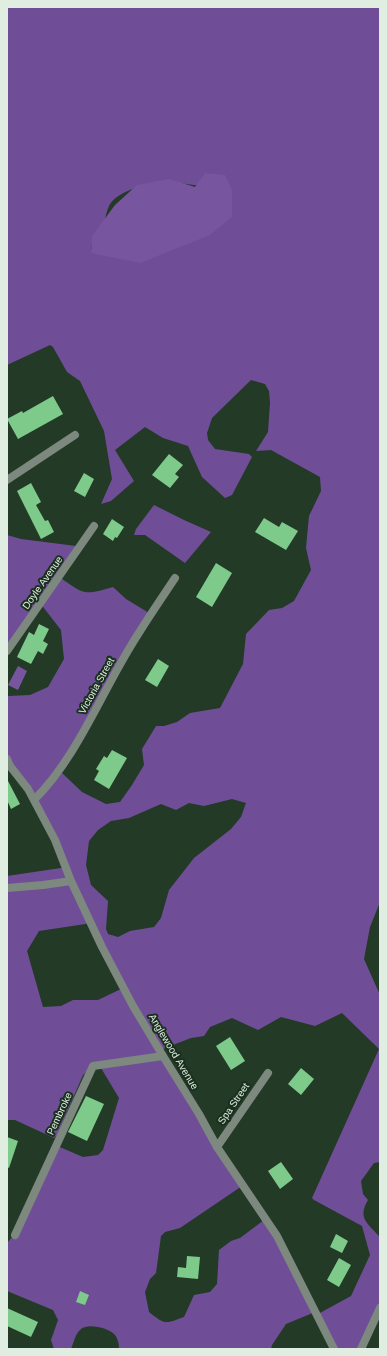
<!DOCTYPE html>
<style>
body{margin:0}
#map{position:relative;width:387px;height:1356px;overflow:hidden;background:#233a27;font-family:Helvetica,sans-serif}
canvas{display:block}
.frame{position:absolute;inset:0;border:8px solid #e0ede1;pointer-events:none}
</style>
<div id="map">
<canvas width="387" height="1356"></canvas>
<div class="frame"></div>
</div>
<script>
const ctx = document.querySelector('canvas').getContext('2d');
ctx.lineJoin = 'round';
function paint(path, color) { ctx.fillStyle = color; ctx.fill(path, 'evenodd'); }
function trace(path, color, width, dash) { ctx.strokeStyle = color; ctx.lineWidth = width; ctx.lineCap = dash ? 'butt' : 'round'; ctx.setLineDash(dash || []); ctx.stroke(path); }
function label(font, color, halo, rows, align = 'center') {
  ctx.font = font + ' Helvetica,sans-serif'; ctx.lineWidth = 4; ctx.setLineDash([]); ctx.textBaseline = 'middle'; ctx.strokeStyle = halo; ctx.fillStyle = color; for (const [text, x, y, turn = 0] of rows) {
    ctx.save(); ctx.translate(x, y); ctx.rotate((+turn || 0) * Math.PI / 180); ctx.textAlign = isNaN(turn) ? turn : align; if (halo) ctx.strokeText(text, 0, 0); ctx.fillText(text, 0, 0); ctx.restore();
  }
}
paint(new Path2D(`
 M7,7H380V902L370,927L364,959L380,995V1162L374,1163L361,1181L363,1194L368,1200C357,1218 368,1224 380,1237V1312L363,1349H336L318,1314L351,1296L370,1255L362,1226L314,1200L312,1198L379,1049L342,1013L315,1026L281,1017L258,1030L232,1018L210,1027L204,1036L191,1038L165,1048L161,1051L242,1186L180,1228L165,1232L161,1236L156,1273L150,1279L145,1292L149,1312C165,1325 165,1324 184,1317L194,1295L210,1292L217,1284L219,1250L231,1241L240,1238L264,1220L315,1312L286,1324L272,1345L271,1349H119C119,1344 118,1338 114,1334C108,1328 88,1323 81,1329C75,1334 74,1342 71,1349H54L51,1340L58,1320L53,1310L7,1291V1243L14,1235L55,1145L83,1157L98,1155L103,1150L119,1098L98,1063L93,1066L83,1075L57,1135L54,1138L15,1120H7V876L61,868L66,866L10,763L7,755V695L8,696L30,695L48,687L64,659L61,630L40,603L7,652V535L21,539L76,546L58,576C84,594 82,596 113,587L126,599L149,613L61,772L82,792L106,804L120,802L132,785L144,765L142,749L156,726H164L177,722L190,713L220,708L243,664L246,634L269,610L282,608L294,601L311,570L306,548L309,516L321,491L320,477L271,450L256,451L268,432L270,403L269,391L265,384L251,380L212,418L207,433L208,440L215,449L249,454L252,457L232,495L225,498L202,477L188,446L163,438L145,427L115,450L134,481L111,501L101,504L112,479L104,431L80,381L67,372L53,347L50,345L7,365ZM164,181L201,186L138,257L91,250C92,238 96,241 101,232C105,225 105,214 109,206C116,191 149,183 164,181ZM232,799L246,803L241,817L231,829L194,858L169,890L161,918L154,927L130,931L118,937L108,934L106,929L108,901L91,885L86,865L89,841L98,830L111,821L129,818L161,804L176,810L189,803L204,806ZM92,923L123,988L98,1000H73L61,1006L43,1007L27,951L39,931Z
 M154,505L184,520L211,532L185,563L145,535H134L136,529Z`), '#704e97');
paint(new Path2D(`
 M205,173L225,175L232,190V217L210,235L140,263L91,253L92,236L115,205L137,185L169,179L195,187Z
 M18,666L27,671L18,690L8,685Z`), '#78559f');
paint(new Path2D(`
 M53,396L63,414L18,439L7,419L22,411L23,413Z
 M169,454L183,465L175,474L179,477L170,488L152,475Z
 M84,473L94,479L85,497L74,491Z
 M31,483L41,502L36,505L45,521L48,520L54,532L41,539L17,491Z
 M264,518L279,527L282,522L298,531L286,550L255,532Z
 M112,519L124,527L117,538L115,537L113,541L103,534Z
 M216,563L232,573L212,607L196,597Z
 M39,624L49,629L43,641L48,644L43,654L38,651L31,664L17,657L29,632L34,635Z
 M158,659L169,666L157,687L145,680Z
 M112,750L127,758L109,789L94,780L99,771L96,769L104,756L107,758Z
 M7,779L20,804L11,809L7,800Z
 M230,1037L245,1061L231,1070L216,1046Z
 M301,1068L314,1079L301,1095L288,1084Z
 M86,1096L104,1104L87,1141L68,1132Z
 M7,1137L18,1141L9,1168L7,1167Z
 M281,1162L293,1179L280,1189L268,1171Z
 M336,1234L348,1241L342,1253L330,1247Z
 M187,1256L200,1257L198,1279L177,1277L178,1267L186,1268Z
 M339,1258L351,1265L339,1287L327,1280Z
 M80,1291L89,1295L85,1305L76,1302Z
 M7,1308L38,1322L31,1337L7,1326Z`), '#7dca8b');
trace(new Path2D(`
 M7,480L75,435
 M7,651L94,526
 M7,759L10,766L28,789L55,840L71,881L102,947L133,1006L163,1056L199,1114L217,1147L277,1236L334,1349
 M34,800C73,761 95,708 122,661C138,632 157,605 175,578
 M7,888L43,885L71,881
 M217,1147L268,1073
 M15,1235L93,1066L163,1056
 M361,1349L380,1308`), '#7d887e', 8);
label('10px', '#e0ede1', '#1a301e', [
 ["Doyle Avenue",43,583,-55],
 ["Victoria Street",97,686,-61],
 ["Anglewood Avenue",173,1052,59],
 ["Spa Street",234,1104,-56],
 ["Pembroke",60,1114,-65]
]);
</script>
